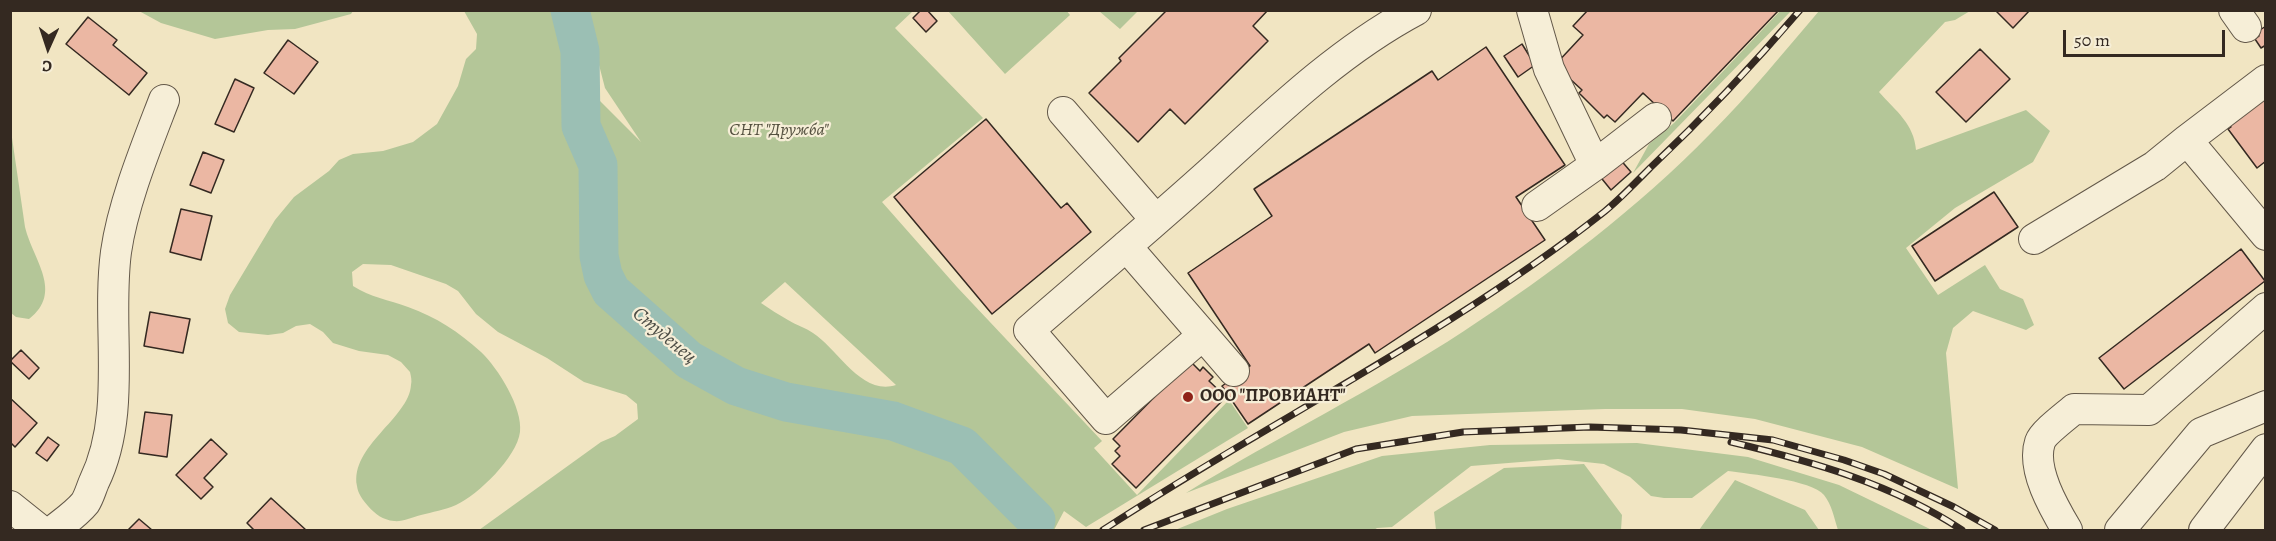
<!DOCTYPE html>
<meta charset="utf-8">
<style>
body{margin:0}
#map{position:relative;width:2276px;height:541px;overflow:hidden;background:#f1e5c2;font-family:Alegreya,serif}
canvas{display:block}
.frame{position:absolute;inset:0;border:12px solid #342921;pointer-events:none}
.north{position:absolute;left:18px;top:18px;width:60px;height:60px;-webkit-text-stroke:4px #f6eed7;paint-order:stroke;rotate:183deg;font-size:16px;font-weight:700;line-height:24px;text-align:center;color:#342921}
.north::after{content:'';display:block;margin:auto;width:21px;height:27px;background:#342921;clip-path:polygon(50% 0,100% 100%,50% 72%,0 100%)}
.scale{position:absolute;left:2063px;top:30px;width:162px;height:27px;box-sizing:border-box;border:3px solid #342921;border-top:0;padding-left:8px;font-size:18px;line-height:21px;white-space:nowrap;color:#342921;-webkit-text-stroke:4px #f6eed7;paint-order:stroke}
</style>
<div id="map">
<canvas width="2276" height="541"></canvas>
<div class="frame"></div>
<div class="north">С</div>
<div class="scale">50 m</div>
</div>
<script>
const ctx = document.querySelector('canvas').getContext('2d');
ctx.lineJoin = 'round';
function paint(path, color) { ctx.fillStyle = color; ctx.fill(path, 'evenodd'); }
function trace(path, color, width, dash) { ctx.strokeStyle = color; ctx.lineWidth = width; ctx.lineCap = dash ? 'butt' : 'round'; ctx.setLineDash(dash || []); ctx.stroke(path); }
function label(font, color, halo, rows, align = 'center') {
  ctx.font = font + ' Alegreya,serif'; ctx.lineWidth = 4.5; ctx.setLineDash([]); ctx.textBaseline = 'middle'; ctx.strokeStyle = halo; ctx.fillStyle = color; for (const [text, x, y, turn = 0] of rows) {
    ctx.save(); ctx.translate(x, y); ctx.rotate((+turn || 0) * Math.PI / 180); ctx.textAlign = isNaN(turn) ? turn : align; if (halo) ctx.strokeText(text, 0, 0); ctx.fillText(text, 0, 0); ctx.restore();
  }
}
paint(new Path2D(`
 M1066,10L1070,15L1005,74L948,11Z
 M1781,10L1791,11L1633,173L1649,144L1674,123Z
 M139,11H353L351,14L295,29L268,30L215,39L161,23Z
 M464,11H571L596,97L641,142L605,88L585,11H913L895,28L983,118L882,202L957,287L1102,441L1094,448L1137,495L1229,400L1248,428L1086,527L1064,511L1054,530H479L601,442L615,436L638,419L637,404L626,395L584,382L547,358L498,332L476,314L458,291L446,284L391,265L363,264L352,272L353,286C370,297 389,300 408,307C436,317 459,332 481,352C498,368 523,408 520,432C517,457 478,495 456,505C445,510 432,512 421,515C413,517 402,522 394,521C383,520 375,514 368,506C363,500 358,494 357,486C350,446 409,418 411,385C412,381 411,376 410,372L401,362L388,355L359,351L333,343L323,332L310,324L296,326L283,333L268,335L239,332L228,323L225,309L230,295L275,220L294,197L329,171L339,160L353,154L383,151L413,142L437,124L458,86L466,59L476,49L477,34ZM785,282L896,385C861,396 838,349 813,333C806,328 796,325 788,320C779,315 770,309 761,303Z
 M1099,11H1138L1120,29Z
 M1819,11H1970L1955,20L1945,22L1879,92C1896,111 1914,124 1916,150L2026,110L2050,131L2033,162L1955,208L1906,248L1938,295L1985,265L2000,289L2023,299L2034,325L2026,330L1973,311L1953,328L1946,353L1958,489L1862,447L1755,419L1682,409H1605L1412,416L1344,432L1186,493C1277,437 1374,390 1464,331C1552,273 1638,208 1711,133C1749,95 1784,52 1819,11Z
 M10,124L25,227C33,260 64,292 29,319L16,317L11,313Z
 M1637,443L1748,457L1839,485L1932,530H1838C1834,518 1832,505 1824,495C1812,480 1749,474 1728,471L1692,498H1664L1651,496L1630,477L1604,464L1558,459L1471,466L1392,527L1377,528L1374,530H1175L1227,509L1382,456L1490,445Z
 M1584,464L1622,515L1621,530H1436L1434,512L1504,468Z
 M1735,480L1805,510L1819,530H1699Z`), '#b4c698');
trace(new Path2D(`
 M570,10L580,51L581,126L598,165L599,256L603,275L611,291L689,360L736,386L786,402L893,421L962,446L1036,520`), '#9bbfb4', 39);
const building = new Path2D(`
 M921,10H927L937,21L926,32L913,18Z
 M1167,10H1268L1253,26L1268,41L1185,124L1170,109L1138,142L1089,93L1121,61L1119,58Z
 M1588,10H1779L1673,121L1643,93L1615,122L1607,115L1604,118L1579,93L1582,90L1555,65L1583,35L1573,26Z
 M1995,10H2030L2013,28Z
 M88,17L117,40L113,45L147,73L129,95L66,44Z
 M2266,26V45L2261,48L2255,39L2259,36L2257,32Z
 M288,40L318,62L294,94L264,73Z
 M1522,44L1535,65L1518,77L1504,56Z
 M1486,47L1565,165L1516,197L1545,240L1375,353L1369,344L1248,424L1222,386L1250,366L1188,273L1272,216L1254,189L1432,71L1438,80Z
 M1980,49L2010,79L1966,122L1936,92Z
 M235,79L254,88L234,132L215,124Z
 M2266,87V161L2257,168L2228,129L2231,127L2224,118Z
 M986,119L1061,208L1067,203L1091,232L992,314L894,197Z
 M203,152L224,160L211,193L190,185Z
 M1618,157L1631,172L1611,190L1598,174Z
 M1994,192L2018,227L1935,281L1912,246Z
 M181,209L212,216L201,260L170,252Z
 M2241,249L2265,281L2124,389L2099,358Z
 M150,312L190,319L183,353L144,346Z
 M21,350L39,368L29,379L10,361Z
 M1190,361L1200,371L1203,367L1213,377L1209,381L1226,397L1136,488L1112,464L1120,456L1115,451L1120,446L1113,439Z
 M10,398L37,423L15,447L10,442Z
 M145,412L172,415L167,457L139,453Z
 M48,437L59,445L47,461L36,453Z
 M211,439L227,454L204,478L213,487L201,499L176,475Z
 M271,498L306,530H254L247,523Z
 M139,519L152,530H128Z`);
paint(building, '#ebb7a3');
trace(building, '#342921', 1.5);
const minor = new Path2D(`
 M1532,10L1549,69L1595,165L1656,118
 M2234,10L2246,27
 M2266,80L2187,140L2266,235
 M1063,112L1156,220
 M1537,206L1595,165
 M2034,239L2155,166L2187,140
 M1126,246L1203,335L1106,419L1029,330C1088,279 1147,229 1205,177C1271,117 1337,52 1416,10
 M1203,335L1234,371
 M10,506L40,530
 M54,530C64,522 77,513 85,503C89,497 91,489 94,482C128,412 106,328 116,252C123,203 146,147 164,100
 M2067,530C2054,508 2031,469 2040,442C2043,433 2066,416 2074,409L2149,410L2266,308
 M2120,530L2201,433L2266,406
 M2204,530L2266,449`);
trace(minor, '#635849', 32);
trace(minor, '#f6eed7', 30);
const rail = new Path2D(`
 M1731,442C1810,461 1893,484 1962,530
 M1103,530C1268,422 1448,335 1604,212C1620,199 1635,183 1650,168C1703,118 1753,65 1800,10
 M1144,530L1356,449L1463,432L1590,427L1681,430L1773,440L1844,460L1884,474L1954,507L1995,530`);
trace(rail, '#342921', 7);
trace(rail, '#f6eed7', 4.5, [14]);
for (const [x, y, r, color] of [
 [1188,397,6,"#8f2418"]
]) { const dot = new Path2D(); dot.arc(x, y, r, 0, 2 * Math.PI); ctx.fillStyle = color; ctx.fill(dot); trace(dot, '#f6eed7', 2); }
label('italic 18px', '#54503f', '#f6eed7', [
 ["СНТ \"Дружба\"",779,131]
]);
label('bold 18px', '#342921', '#f6eed7', [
 ["ООО \"ПРОВИАНТ\"",1200,397]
], 'left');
label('italic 20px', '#4e4e46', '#f6eed7', [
 ["Студенец",664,336,40]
]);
</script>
